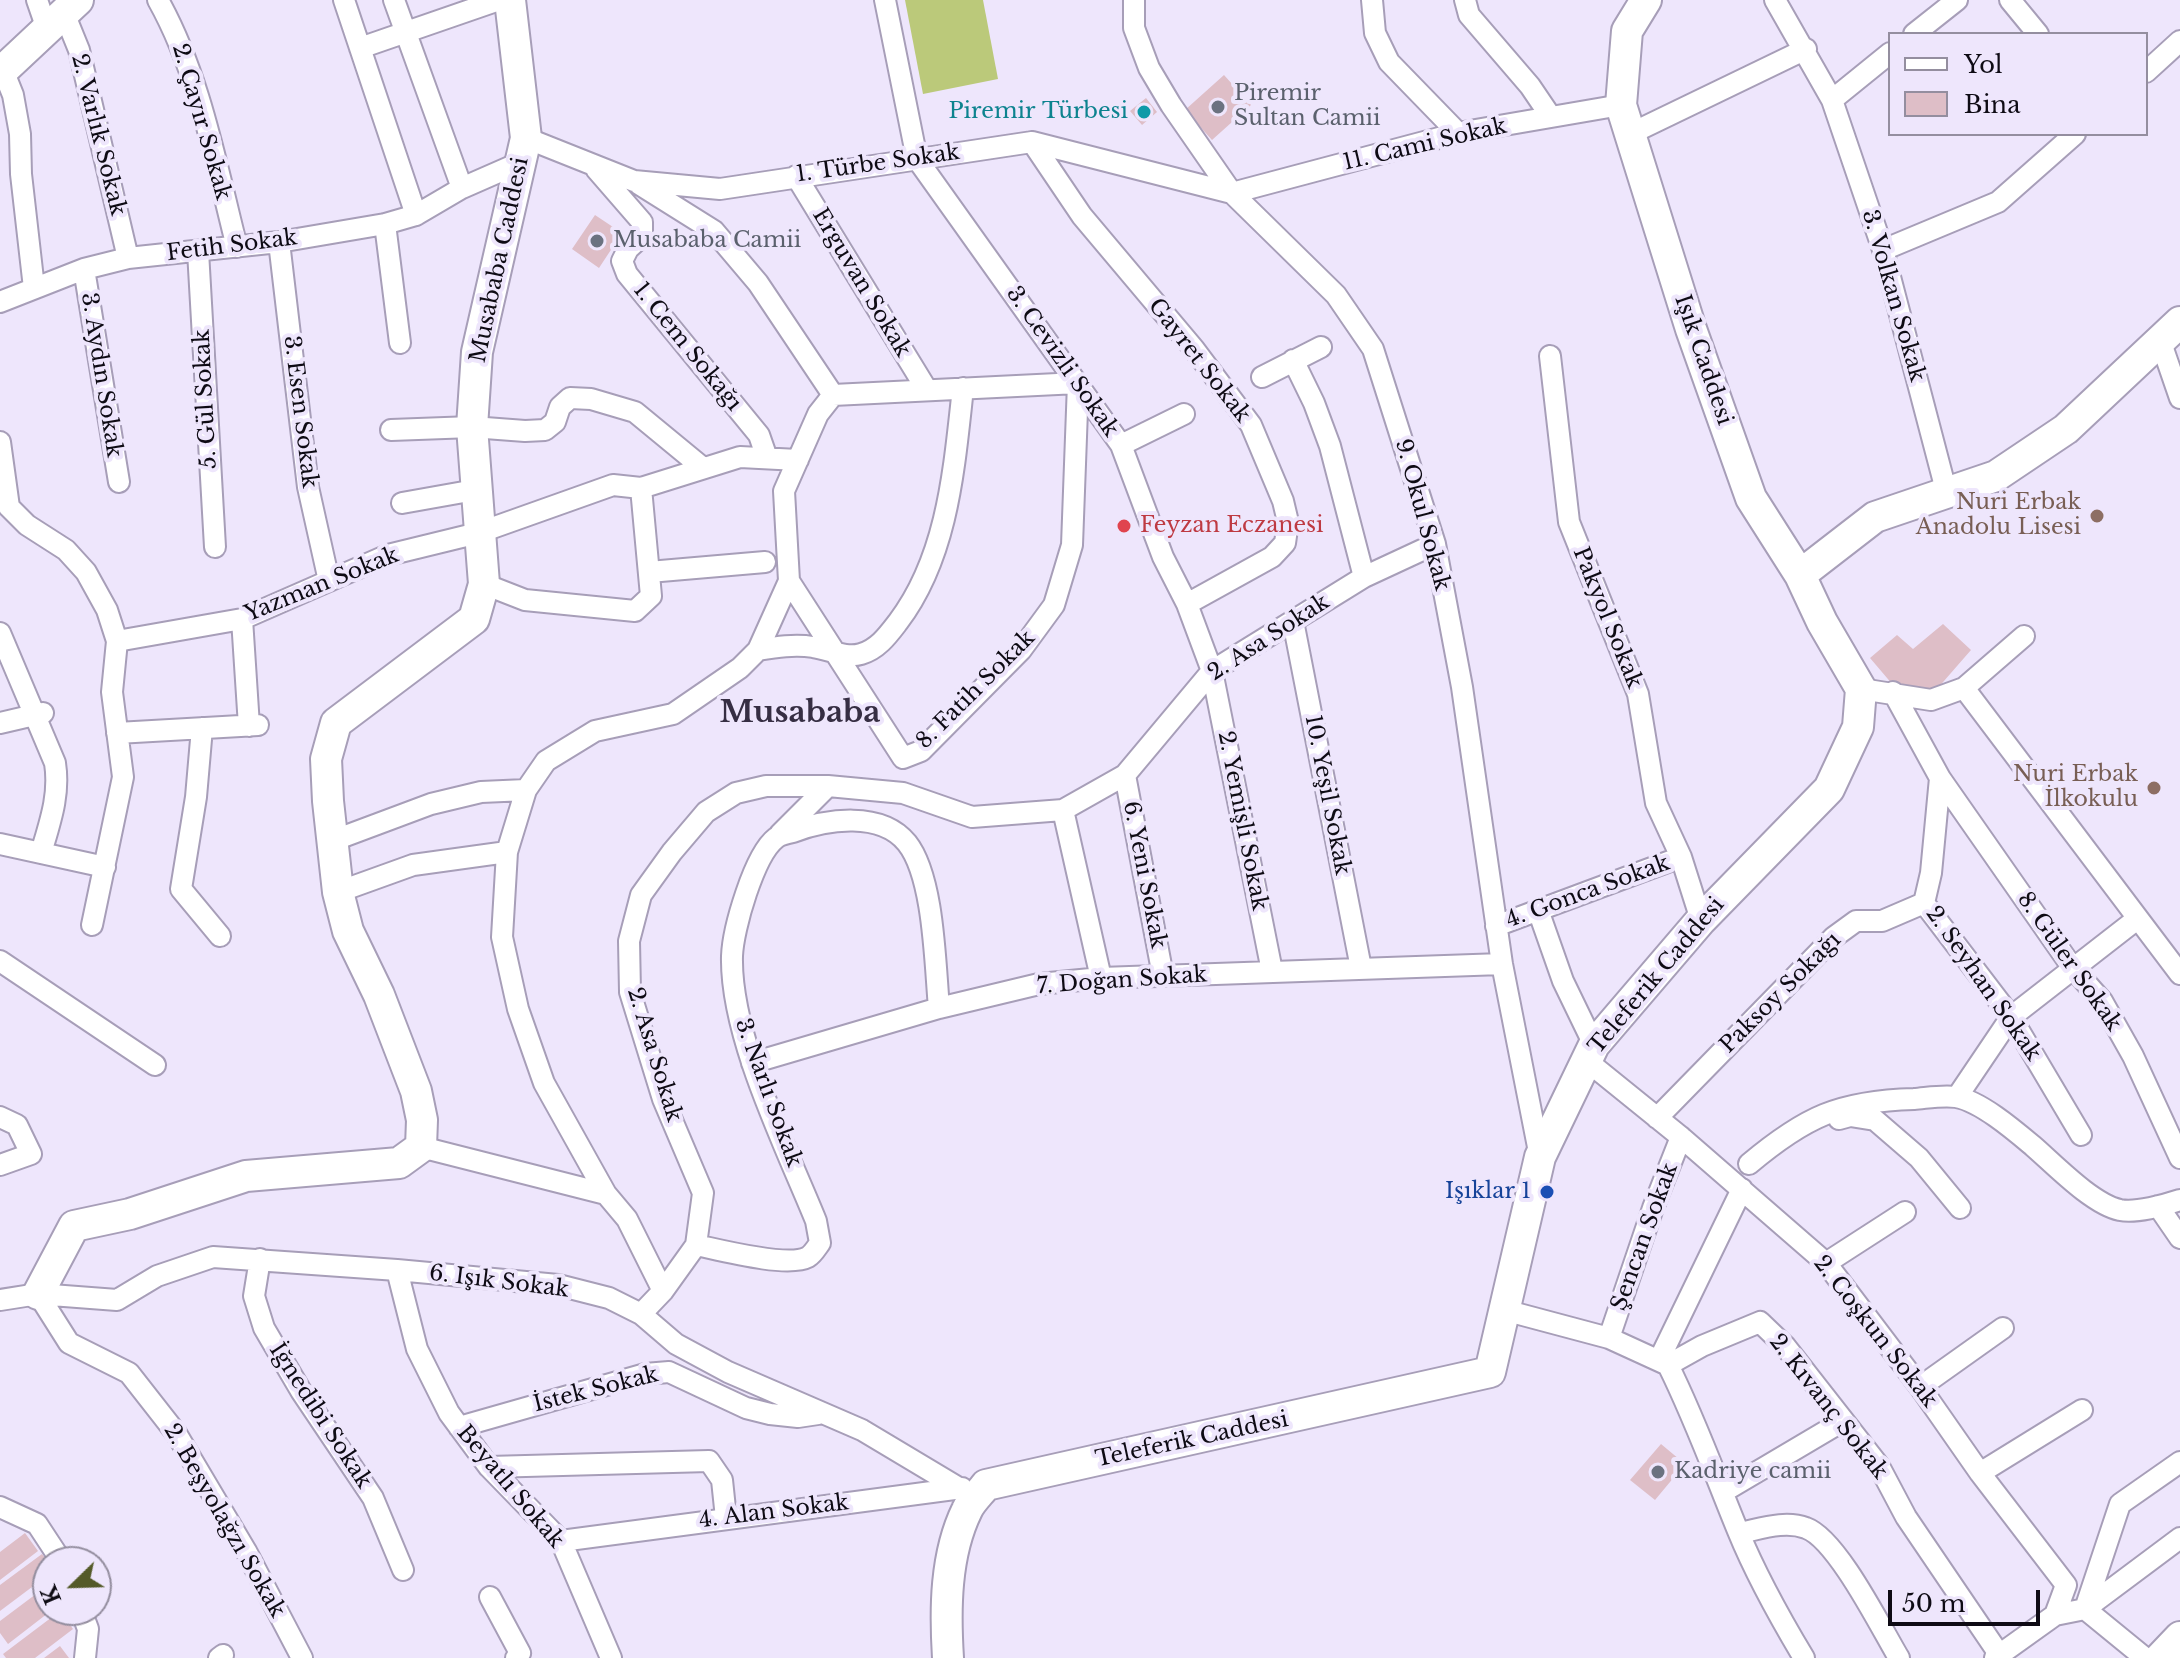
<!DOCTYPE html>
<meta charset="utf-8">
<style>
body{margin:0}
#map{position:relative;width:2180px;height:1658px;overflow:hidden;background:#eee6fc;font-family:"Libre Baskerville",serif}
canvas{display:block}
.legend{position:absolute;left:1888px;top:32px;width:260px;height:104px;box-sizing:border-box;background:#eee6fc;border:2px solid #948e9f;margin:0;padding:10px 14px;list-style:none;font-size:24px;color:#0e0b14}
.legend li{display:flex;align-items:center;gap:16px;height:40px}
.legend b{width:40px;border:2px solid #948e9f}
.north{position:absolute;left:32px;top:1546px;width:80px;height:80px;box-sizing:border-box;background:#eee6fc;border:2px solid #948e9f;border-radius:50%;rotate:247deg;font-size:22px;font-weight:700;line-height:32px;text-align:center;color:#0e0b14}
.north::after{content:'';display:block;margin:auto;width:28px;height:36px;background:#545a28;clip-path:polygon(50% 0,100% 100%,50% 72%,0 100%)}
.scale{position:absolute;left:1888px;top:1590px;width:152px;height:36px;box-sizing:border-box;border:4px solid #0e0b14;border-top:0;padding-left:10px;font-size:24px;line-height:28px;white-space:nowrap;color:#0e0b14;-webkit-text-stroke:6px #eee6fc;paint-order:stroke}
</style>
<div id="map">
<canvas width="2180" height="1658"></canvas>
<ul class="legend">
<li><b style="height:10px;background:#fff"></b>Yol</li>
<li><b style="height:22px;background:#debec7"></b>Bina</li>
</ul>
<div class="north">K</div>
<div class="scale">50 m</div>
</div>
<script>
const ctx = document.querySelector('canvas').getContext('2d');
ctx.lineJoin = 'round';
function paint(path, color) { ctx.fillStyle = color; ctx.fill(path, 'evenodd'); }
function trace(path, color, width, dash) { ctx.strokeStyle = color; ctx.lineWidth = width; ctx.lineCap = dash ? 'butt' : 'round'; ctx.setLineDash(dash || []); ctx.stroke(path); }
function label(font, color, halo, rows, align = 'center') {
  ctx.font = font + ' "Libre Baskerville",serif'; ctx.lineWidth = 8; ctx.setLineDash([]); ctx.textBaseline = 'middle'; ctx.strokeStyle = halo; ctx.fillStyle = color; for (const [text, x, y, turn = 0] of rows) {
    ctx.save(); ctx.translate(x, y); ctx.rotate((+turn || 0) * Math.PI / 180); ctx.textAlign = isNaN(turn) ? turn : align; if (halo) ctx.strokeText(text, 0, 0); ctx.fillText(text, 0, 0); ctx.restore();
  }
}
paint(new Path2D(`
 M905,0H983L998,79L923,94Z`), '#bbc97a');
paint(new Path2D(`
 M1224,75L1251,105L1212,140L1185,110Z
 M1146,98L1157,112L1142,125L1130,111Z
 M595,215L622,233L599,268L572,249Z
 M1943,624L1971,650L1937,689L1893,685L1870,658L1897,635L1913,649Z
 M1661,1444L1685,1464L1655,1500L1630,1480Z
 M25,1533L38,1551L0,1580V1552Z
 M42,1554L48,1562V1575L0,1611V1585Z
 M48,1585V1610H52L8,1644L0,1633V1621Z
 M60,1611L73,1629L35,1658H6L3,1654Z
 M60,1646L69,1658H44Z`), '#debec7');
const minor = new Path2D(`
 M37,0L47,29
 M158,0C200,75 216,165 237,247
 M344,0L416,215
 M394,0L462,188
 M885,0L917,159L1121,445L1163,557L1187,604L1212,671L1272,971
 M1134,0V28L1149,68L1171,105L1232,193L1336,295L1373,349L1435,544L1462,687L1502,964L1540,1157
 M1372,0L1375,33L1389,62L1458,133
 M1465,0L1469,15L1530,86L1551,117
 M1775,0L1832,100L1883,250L1947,494
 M2010,0L2038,34
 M64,13L79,50L128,258
 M1914,34L1957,0
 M360,48L499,0
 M3,70L13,95L20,134L21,174L34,288
 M2146,72L2180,41
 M1832,100L1890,53
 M1630,134L1806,49
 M526,138L634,181L720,189L1032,142L1232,193L1458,133L1621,105
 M1032,142L1082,216L1194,349L1251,425L1283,501L1288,522L1285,543L1272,557L1187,604
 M596,169L642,222V236L628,249L622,261L627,274L759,435L767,458
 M796,176L927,390
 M639,184L714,231L758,283L833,395
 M385,224L400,343
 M279,242L308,487L329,581
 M1883,250L1998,202L2075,134
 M198,251L215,547
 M84,269L119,482
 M0,302L84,269L128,258L279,242L385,224L416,215L462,188L519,163
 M2160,340L2180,398
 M1550,356L1569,522L1638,694L1656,803L1681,857L1701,920
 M1293,360L1314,403L1330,446L1364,577
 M1262,377L1321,347
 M391,430L472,427L525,431L545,430L555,422L560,407L570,398L591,399L635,412L703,468
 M0,442L9,507L27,525L66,550L86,572L107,610L117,641L112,692L123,777L92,925
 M1121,445L1184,414
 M402,503L475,490
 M649,572L765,562
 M789,581L903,758L921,751L1021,650L1054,605L1072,545L1078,383L833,395
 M484,584L525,600L635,611L651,596L641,488
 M242,619L249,726
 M1293,621L1361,968
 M0,633L55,763C60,795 50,822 41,853
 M117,641L242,619L388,555L478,533L613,485L641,488L740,457L798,460
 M758,650C776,647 795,644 813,647C829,649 845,659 861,654C878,649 888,635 898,622C948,556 954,469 963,388
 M1964,688L2024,636
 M1861,689L1931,700L1964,688L2180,974
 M1893,692L1940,778L1931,873L1924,903L2011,1017L2081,1135
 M0,723L43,713
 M202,728L196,797L181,889L220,936
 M117,733L258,725
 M1125,775L1163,976
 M1940,778L2072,967L2102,1001L2133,1056L2180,1158
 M1063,810L1101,978
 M780,834L828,786
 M332,841L431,804L481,792L526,790
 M0,844L105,867
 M338,892L413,865L507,852
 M1538,910L1563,981L1594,1045
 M1496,926L1681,857
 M0,961L155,1065
 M1587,1061L1681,1137L1826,1263L1920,1387L1980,1473L2066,1585L2055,1615
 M752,1063L939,1008L1039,984L1101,978L1502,964
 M1957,1097L2011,1017L2137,919
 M0,1117L17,1125L31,1154L0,1165
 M1657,1118L1834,937L1856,921H1882L1924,903
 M1839,1119L1850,1116L1875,1120L1919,1158L1960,1208
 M421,1147L606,1194L627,1219L663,1291
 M1749,1164C1805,1117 1839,1101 1914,1099C1927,1098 1943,1095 1956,1097C1980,1101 2014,1130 2033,1146C2055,1165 2092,1204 2120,1210C2136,1213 2165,1205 2180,1200
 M606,1194L544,1083L518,1009L502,937L507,852L526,790L546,761L595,731L673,714L740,668L758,650L789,581L784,491L818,414L833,395
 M2158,1206L2180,1238
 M696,1245C720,1250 788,1268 808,1257C813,1254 817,1247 820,1243L816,1221C786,1147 730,1036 732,956C733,929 754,855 776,838C780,835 788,833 793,832C827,819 881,811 907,843C934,877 935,964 939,1008
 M260,1259L254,1296L264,1328L301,1391L373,1498L403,1570
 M1826,1263L1905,1212
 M397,1270L417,1349L449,1413L489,1467L561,1541L611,1658
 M38,1294L69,1343L129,1373L176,1433L246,1551L302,1658
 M0,1300L38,1294L117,1300L157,1276L213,1257L397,1270L558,1285L609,1298L641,1314L676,1344L728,1372L862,1430L959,1488
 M1504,1310L1609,1338L1668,1365L1702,1346L1760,1322L1785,1346L1879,1466L1906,1517L1999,1654
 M641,1314L663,1291L696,1245L703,1193L663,1099L630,992L629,941L641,895L672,852L706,812L736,793L766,786H828L903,793L972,817L1063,810L1125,775L1212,671L1364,577L1435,544
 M1609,1338L1653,1208L1681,1137
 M1659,1360L1742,1189
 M1668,1365C1695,1419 1715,1475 1738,1531C1756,1575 1780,1618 1804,1658
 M1920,1387L2003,1328
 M459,1427L645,1374L669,1372L746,1408L770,1414L798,1417L818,1414
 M489,1467L709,1461L722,1480L726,1518
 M1980,1473L2082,1410
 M1723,1492L1843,1421
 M0,1507L37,1524L62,1562
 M1739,1533C1760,1529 1785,1520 1806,1528C1837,1539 1881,1628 1899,1658
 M561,1541L962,1488
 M490,1597L520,1653L516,1658
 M81,1610L88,1629L85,1658
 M219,1658L223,1655
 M1995,1658L2055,1615L2085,1609L2120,1504L2180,1462
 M2145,1658L2085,1609L2180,1538`);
const secondary = new Path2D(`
 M1646,0L1627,31L1621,105L1691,329L1751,498L1800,575
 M0,73L78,0
 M38,1294L74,1226L130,1214L246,1176L399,1163L421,1147L422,1120L416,1091L379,995L348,931L338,892L328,801L326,759L336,723L474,619L484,584L472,427L477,352L526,138L510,0
 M948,1658C945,1610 945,1555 967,1510C971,1501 980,1493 986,1485L1490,1372L1540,1157L1594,1045L1701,920L1829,789L1858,727L1861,689L1822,622L1800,575L1875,517L1996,476L2066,429L2180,322
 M2160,1658L2180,1637`);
trace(minor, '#a79eb8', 24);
trace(secondary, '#a79eb8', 34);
trace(minor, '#fff', 20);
trace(secondary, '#fff', 30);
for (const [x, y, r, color] of [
 [1218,107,8,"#6b7280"],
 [1144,112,8,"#0f9aa8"],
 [597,241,8,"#6b7280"],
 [2097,516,8,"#8d6e63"],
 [1124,526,8,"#e0444e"],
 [2154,788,8,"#8d6e63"],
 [1547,1192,8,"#1a4fb4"],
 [1658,1472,8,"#6b7280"]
]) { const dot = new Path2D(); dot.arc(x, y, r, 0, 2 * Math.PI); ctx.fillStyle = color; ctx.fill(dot); trace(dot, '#eee6fc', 3); }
label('22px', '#5b616d', '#eee6fc', [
 ["Piremir",1234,94],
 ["Sultan Camii",1234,119],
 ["Musababa Camii",613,241],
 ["Kadriye camii",1674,1472]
], 'left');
label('22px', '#0d838f', '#eee6fc', [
 ["Piremir Türbesi",1128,112]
], 'right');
label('22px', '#0e0b14', '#eee6fc', [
 ["2. Çayır Sokak",201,122,74],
 ["2. Varlık Sokak",98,135,76],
 ["11. Cami Sokak",1425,145,-13],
 ["1. Türbe Sokak",878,164,-8],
 ["Fetih Sokak",232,246,-7],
 ["Musababa Caddesi",500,260,-78],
 ["Erguvan Sokak",861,283,59],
 ["3. Volkan Sokak",1893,296,74],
 ["1. Cem Sokağı",687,347,51],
 ["Işık Caddesi",1703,360,71],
 ["Gayret Sokak",1199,361,52],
 ["3. Cevizli Sokak",1062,362,55],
 ["3. Aydın Sokak",101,375,81],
 ["5. Gül Sokak",206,399,-93],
 ["3. Esen Sokak",300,412,83],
 ["9. Okul Sokak",1422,515,75],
 ["Yazman Sokak",322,585,-22],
 ["Pakyol Sokak",1607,618,68],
 ["2. Asa Sokak",1269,638,-33],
 ["8. Fatih Sokak",976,690,-45],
 ["10. Yeşil Sokak",1327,795,79],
 ["2. Yemişli Sokak",1242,821,79],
 ["6. Yeni Sokak",1144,875,79],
 ["4. Gonca Sokak",1588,892,-20],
 ["8. Güler Sokak",2069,962,55],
 ["Teleferik Caddesi",1657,976,-50],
 ["7. Doğan Sokak",1122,981,-4],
 ["2. Seyhan Sokak",1983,984,55],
 ["Paksoy Sokağı",1781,993,-45],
 ["2. Asa Sokak",654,1055,73],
 ["3. Narlı Sokak",768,1093,70],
 ["Şencan Sokak",1645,1237,-70],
 ["6. Işık Sokak",499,1282,7],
 ["2. Coşkun Sokak",1875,1332,52],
 ["İstek Sokak",596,1390,-14],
 ["2. Kıvanç Sokak",1828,1407,52],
 ["İğnedibi Sokak",320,1416,57],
 ["Teleferik Caddesi",1192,1440,-12],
 ["Beyatlı Sokak",510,1487,50],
 ["4. Alan Sokak",774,1512,-7],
 ["2. Beşyolağzı Sokak",224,1521,60]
]);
label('22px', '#785e54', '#eee6fc', [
 ["Nuri Erbak",2081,503],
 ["Anadolu Lisesi",2081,528],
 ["Nuri Erbak",2138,775],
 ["İlkokulu",2138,800]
], 'right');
label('22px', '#be3a42', '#eee6fc', [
 ["Feyzan Eczanesi",1140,526]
], 'left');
label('22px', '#164399', '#eee6fc', [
 ["Işıklar 1",1531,1192]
], 'right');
label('bold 30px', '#362e43', '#eee6fc', [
 ["Musababa",800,714]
]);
</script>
